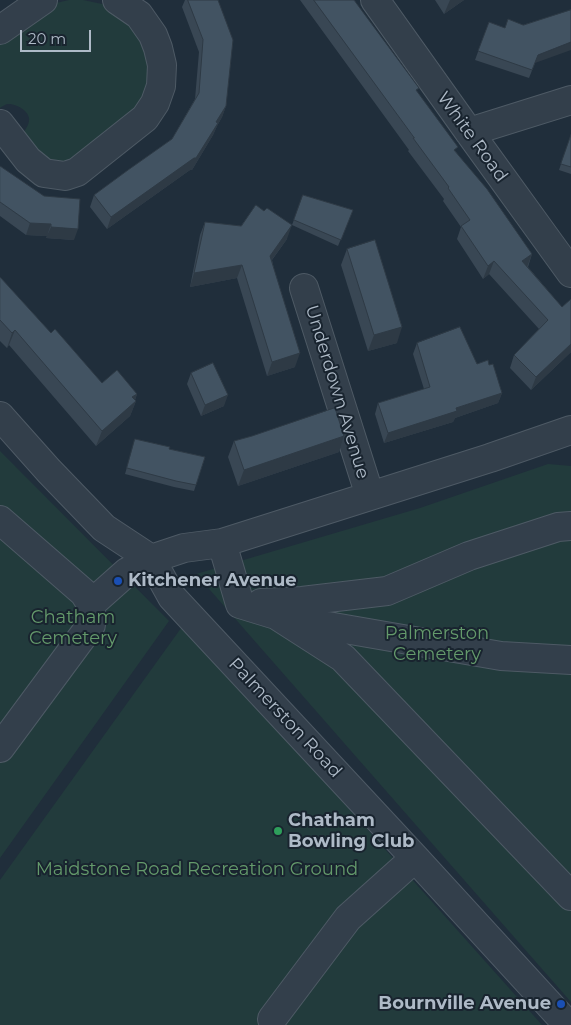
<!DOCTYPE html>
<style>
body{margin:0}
#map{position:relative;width:571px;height:1025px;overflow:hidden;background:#202e3b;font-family:Montserrat,sans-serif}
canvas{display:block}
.scale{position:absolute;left:20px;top:30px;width:71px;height:22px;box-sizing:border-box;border:2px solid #aebac7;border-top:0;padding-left:6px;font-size:15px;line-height:18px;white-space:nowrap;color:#aebac7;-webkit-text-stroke:4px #19242f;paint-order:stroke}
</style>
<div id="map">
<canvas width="571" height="1025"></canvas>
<div class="scale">20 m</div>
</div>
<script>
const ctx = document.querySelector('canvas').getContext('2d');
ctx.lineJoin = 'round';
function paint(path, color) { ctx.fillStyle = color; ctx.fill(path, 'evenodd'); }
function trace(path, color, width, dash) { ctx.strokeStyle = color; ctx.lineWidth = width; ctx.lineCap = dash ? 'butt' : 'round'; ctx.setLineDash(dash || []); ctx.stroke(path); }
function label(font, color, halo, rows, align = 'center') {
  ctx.font = font + ' Montserrat,sans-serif'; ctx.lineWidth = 4; ctx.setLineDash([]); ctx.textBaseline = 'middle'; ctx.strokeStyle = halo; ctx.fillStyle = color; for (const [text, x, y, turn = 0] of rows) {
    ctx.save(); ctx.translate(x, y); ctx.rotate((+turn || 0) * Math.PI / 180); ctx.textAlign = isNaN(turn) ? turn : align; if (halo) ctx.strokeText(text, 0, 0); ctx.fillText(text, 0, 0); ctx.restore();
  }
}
paint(new Path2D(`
 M69,0H83L107,5L128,16L152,59L144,103L75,162L56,166L21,136C24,131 30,125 29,118C28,110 15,103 7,104C5,105 2,106 0,108V42L56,3Z
 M0,451L169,621L0,858Z
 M548,464L571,466V1002L196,574L420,508Z
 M184,624L542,1025H0V880Z`), '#223b3c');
const minor = new Path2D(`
 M375,0L469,132L571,273
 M0,30L43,0
 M0,124L28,160L44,173L65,176L77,172L145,118L155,103L161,86L162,65L158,48L153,35L139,15L117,0
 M469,132L571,100
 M304,288L370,496
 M0,416L49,471L104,528L151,559L172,597L415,858L568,1025
 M0,520L84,593L91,604V625L0,748
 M222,543L240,604L276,615L316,624L501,656L571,660
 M261,603L302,601L387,591L469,556L558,527L571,526
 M91,604L127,572L151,559L184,548L222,543L490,458L571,430
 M276,615L343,658L571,896
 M272,1019L348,918L415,858`);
trace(minor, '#4e5a65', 30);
trace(minor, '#333f4b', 28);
paint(new Path2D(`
 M185,0H218L226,106L222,117L217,126L213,135L192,170H190L107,229L90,207L94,195L172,139L195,99L199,52L182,7Z
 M300,0H354L417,92L456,152L532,254L528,267L562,307L571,299V352L531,390L510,368L514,355L539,329L489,274L483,279L457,239L461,227L443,201L444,199L408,151L409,150Z
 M435,0H464L444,14Z
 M489,22L535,63L529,78L475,60Z
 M571,134V174L559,170Z
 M0,166L74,240L46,238L47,236L26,235L0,216Z
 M303,195L353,210L338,246L292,225Z
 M205,222L241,226L287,239L272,260L295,367L267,376L237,278L190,287L200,235Z
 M347,249L397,343L368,351L341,265Z
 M0,277L51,333L102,383L137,394L135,400L136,401L130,416L96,446L9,345L7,348L0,341Z
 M417,343L477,364L489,365L502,393L498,403L455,418L453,422L384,443L375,414L378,403L424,389L413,354Z
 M191,373L224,406L201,416L187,384Z
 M344,436L339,452L238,486L228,457L234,441Z
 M135,439L169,449L205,457L194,491L174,487L125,474Z`), '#394754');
paint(new Path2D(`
 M450,0H464L444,14Z
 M571,42V50L535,63L538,55Z
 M226,106L222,117L217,126L213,135L192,170H190L107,229L111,217L216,122Z
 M30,223L51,224L47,236L26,235Z
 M292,225L287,239L265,269L270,256Z
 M51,227L78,229L74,240L46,238Z
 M532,254L527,267L522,261Z
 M494,261L489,274L483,279L488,266Z
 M242,265L237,278L190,287L194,273Z
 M402,327L397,343L368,351L374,335Z
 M15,330L9,345L7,348L12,333Z
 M571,344V352L531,390L536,377Z
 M300,353L295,367L267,376L272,362Z
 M502,393L498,403L455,418L453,422L384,443L388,433L456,408Z
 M137,394L134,403L136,401L130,416L96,446L102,431L132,397Z
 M228,395L224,406L201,416L205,405Z
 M344,436L339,452L238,486L244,470Z`), '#2e3a45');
const building = new Path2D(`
 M188,0H218L233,40L226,106L216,122L218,123L196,158H194L111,217L94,195L128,170L172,139L199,93L203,40Z
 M314,0H354L419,88L416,90L458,147L454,150L487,189L532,254L522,261L562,307L571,299V344L536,377L514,355L548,320L494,261L488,266L461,226L470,220L448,188L449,187L413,138H414Z
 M571,10V42L538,55L532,70L478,51L489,22L505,28L508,19L523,25Z
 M571,135V167L561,164Z
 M0,166L44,196L80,199L78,229L51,227V224L30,223L0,202Z
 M303,195L353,210L341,240L294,220Z
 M256,205L264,211L267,208L292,225L270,256L300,353L272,362L242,265L194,273L205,222L241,226Z
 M375,240L402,327L374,335L347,249Z
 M0,277L51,333L55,329L102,383L117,370L137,394L132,397L136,401L102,431L15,330L12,333L0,320Z
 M460,327L477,364L488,360L489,365L493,364L502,393L456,408L457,411L388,433L378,403L430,387L417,343Z
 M213,363L228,395L205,405L191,373Z
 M335,408L344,436L244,470L234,441L252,436Z
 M135,439L170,447L169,449L205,457L196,485L176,481L127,468Z`);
paint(building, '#425362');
trace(building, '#2e3a45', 1);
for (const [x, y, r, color] of [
 [118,581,5,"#1a4fb4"],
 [278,831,5,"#2e9e5b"],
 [561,1004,5,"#1a4fb4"]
]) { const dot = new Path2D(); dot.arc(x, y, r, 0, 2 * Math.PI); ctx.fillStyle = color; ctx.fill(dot); trace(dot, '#19242f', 2); }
label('18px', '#aebac7', '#19242f', [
 ["White Road",472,137,54],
 ["Underdown Avenue",337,392,73],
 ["Palmerston Road",285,718,47]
]);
label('bold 18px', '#aebac7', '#19242f', [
 ["Kitchener Avenue",128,581],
 ["Chatham",288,821],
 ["Bowling Club",288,842],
 ["Bournville Avenue",551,1004,"right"]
], 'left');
label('18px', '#649a6b', '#19242f', [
 ["Chatham",73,618],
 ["Cemetery",73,639],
 ["Palmerston",437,634],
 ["Cemetery",437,655],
 ["Maidstone Road Recreation Ground",197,870]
]);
</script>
